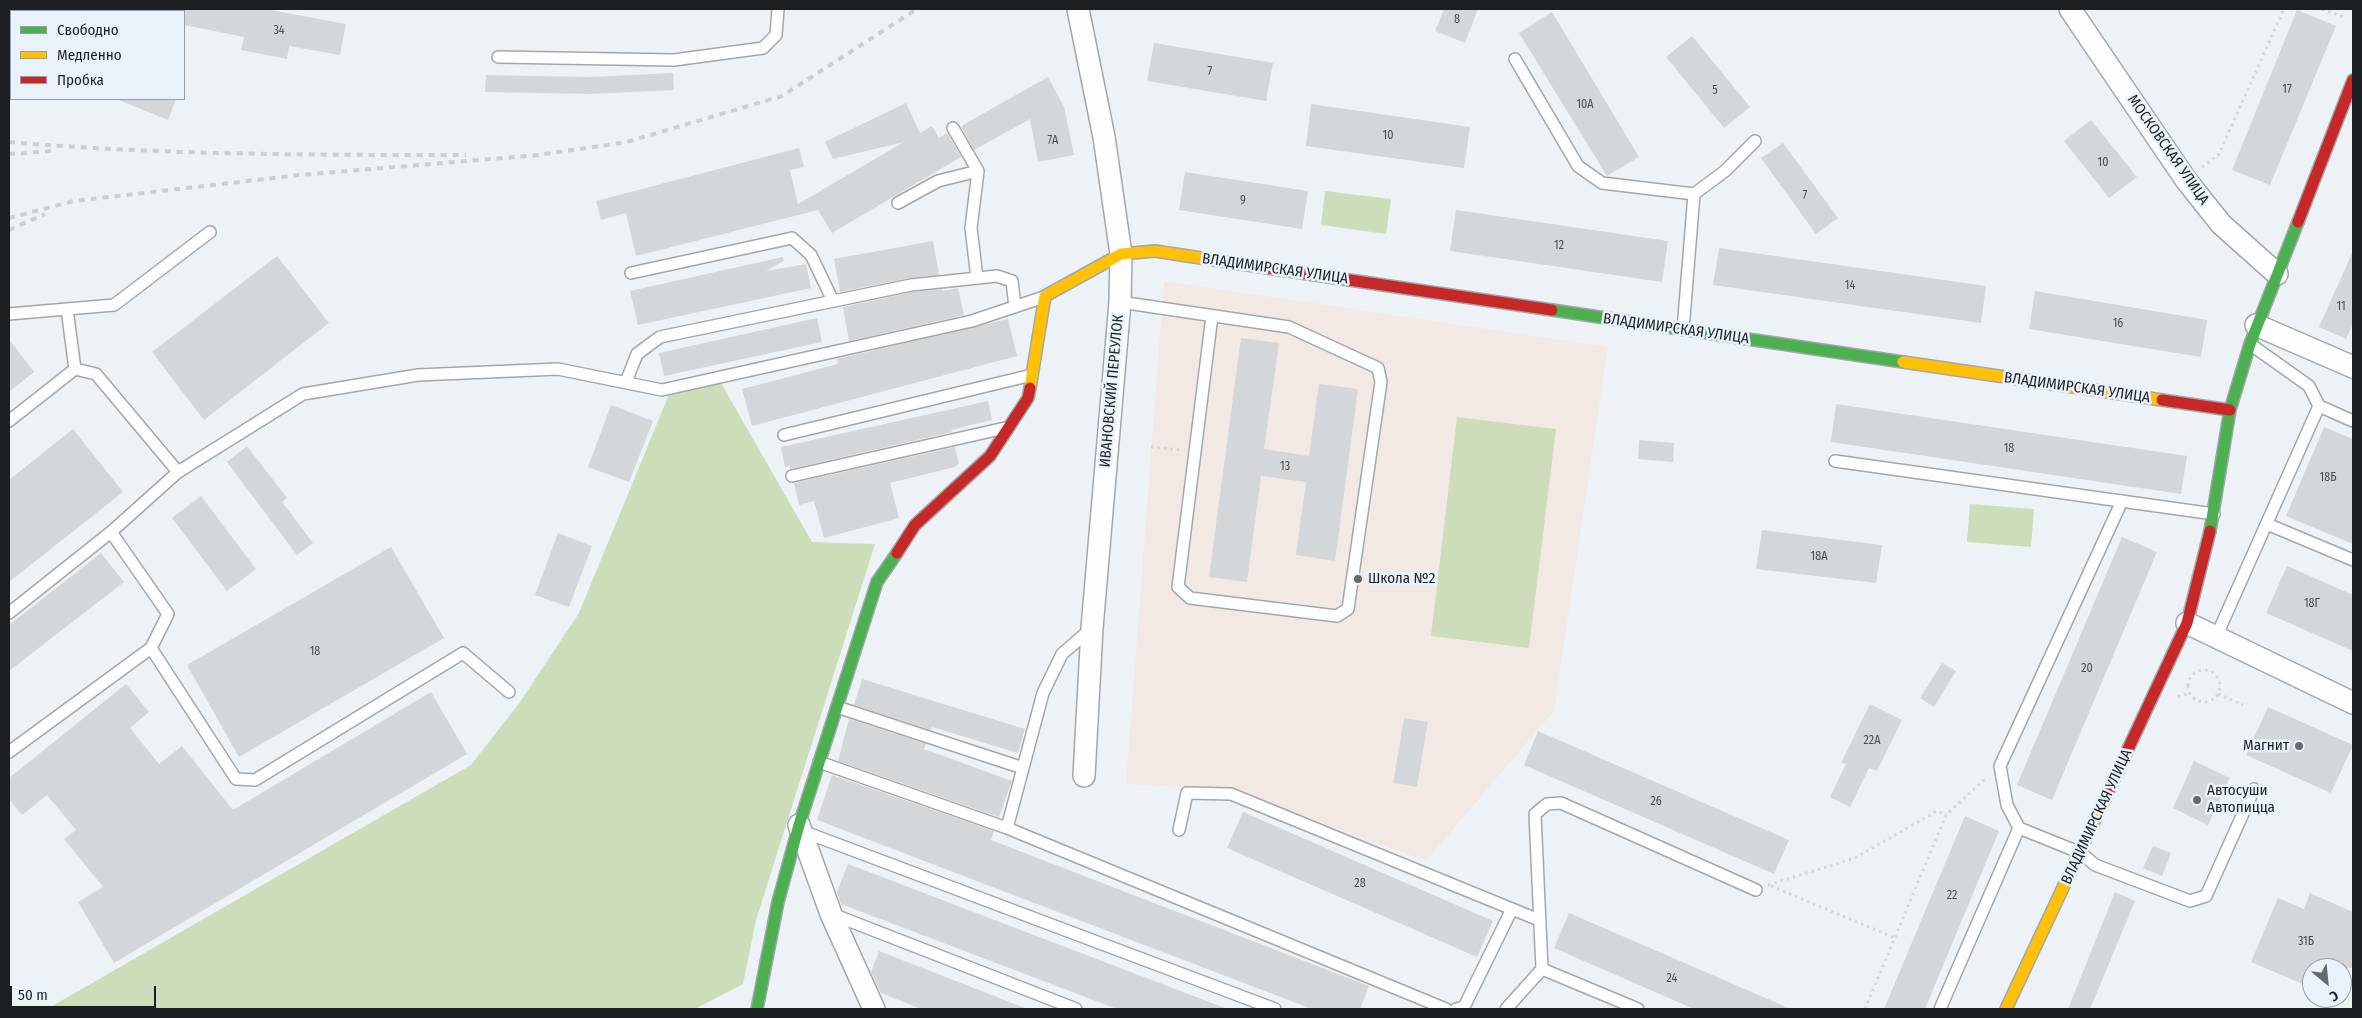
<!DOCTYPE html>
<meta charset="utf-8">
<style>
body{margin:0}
#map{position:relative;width:2362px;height:1018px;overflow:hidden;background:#edf2f6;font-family:"Fira Sans Condensed",sans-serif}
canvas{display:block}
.frame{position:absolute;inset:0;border:10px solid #1c1f22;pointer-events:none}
.legend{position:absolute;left:10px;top:10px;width:175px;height:90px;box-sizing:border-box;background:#e9f2fa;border:1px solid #979ea4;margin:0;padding:6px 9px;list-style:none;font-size:15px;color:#1c1f22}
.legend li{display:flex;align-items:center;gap:10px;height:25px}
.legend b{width:25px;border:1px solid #979ea4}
.north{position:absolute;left:2302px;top:958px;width:50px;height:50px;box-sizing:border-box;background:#e9f2fa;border:1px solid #979ea4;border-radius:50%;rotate:152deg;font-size:14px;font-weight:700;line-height:20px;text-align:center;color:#1c1f22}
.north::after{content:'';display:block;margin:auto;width:18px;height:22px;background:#65696c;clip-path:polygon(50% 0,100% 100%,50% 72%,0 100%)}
.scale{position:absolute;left:10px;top:986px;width:146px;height:22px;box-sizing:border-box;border:2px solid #1c1f22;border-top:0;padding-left:6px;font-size:15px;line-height:18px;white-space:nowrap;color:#1c1f22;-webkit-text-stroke:4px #e9f2fa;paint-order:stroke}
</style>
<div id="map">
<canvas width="2362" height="1018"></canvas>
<div class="frame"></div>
<ul class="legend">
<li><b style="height:6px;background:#4caf50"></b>Свободно</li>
<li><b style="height:6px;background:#ffc107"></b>Медленно</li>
<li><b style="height:6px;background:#c62828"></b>Пробка</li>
</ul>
<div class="north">С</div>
<div class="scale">50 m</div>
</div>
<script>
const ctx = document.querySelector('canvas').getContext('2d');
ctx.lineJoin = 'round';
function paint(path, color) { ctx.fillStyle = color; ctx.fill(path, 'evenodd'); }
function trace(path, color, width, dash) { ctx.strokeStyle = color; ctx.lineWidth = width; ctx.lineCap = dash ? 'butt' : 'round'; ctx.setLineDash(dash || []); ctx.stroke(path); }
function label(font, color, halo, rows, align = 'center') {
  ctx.font = font + ' "Fira Sans Condensed",sans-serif'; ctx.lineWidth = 5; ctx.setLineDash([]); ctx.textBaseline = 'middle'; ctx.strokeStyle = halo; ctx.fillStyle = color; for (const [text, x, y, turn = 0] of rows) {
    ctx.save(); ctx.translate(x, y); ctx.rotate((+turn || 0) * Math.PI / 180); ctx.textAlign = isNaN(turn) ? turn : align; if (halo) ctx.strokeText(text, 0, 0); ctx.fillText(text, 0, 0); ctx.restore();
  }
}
paint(new Path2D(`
 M1164,281L1608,347L1554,711L1426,861L1228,789L1126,784Z`), '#f3e9e4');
paint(new Path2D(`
 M1325,191L1391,199L1386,234L1321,225Z
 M721,383L812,542L875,544L756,920L743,984L695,1009H47L471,765L520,702L579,613L670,392Z
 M1457,417L1556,429L1529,648L1431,636Z
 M1970,504L2034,509L2031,547L1967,542Z`), '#cdddba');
paint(new Path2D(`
 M184,9H265L346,24L340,55L289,46L287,59L241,50L244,37L184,25Z
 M1444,9H1478L1465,43L1435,31Z
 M2297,10L2336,26L2270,185L2232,170Z
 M1552,12L1639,157L1607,176L1519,33Z
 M1692,36L1750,107L1724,128L1666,57Z
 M1154,43L1273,63L1266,101L1147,81Z
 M673,73L674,90L591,94L485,92L486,75L590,77Z
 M1048,77L1064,107L1074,155L1038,162L1030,119L974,150L961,126Z
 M116,99H176L168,120Z
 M906,103L920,133L932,126L939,138L947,133L961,157L832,233L818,210L636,256L626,213L601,220L596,201L799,148L804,167L790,170L798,204L904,142L833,159L825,142Z
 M1311,104L1470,127L1464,168L1306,146Z
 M2091,120L2137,177L2109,198L2064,141Z
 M1783,143L1838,218L1816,234L1761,158Z
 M1185,172L1308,191L1302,229L1179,210Z
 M1456,210L1668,241L1662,282L1450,251Z
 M933,241L939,275L909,278L840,292L834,259Z
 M1719,248L1986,286L1981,323L1713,285Z
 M2353,251V324L2346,339L2319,327Z
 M277,256L329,323L204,420L152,352Z
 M783,257L784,261L766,271L806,264L811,288L638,325L630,291Z
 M958,288L964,315L849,341L843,307L912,292L942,289V291Z
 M2035,291L2207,320L2201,357L2029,329Z
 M817,318L822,342L664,376L659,353Z
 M1008,319L1017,356L752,426L742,389L838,364L837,359Z
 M1241,338L1279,343L1264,449L1309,456L1319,384L1358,389L1335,561L1296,555L1306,482L1261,476L1247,582L1209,577Z
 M9,339L34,372L9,392Z
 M988,401L992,420L951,430L952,432L790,469V466L785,467L781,447Z
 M1836,404L2187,456L2181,494L1831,442Z
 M611,405L653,421L629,482L588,467Z
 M2324,427L2353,439V544L2286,516Z
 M73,429L123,492L9,582V480Z
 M1639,440L1674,443L1673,462L1638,459Z
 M247,446L287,498L282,502L313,543L297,555L227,462Z
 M955,447L959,463L955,467L890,483L899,518L824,538L814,501L799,505L794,483Z
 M201,496L256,569L227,591L172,518Z
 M1762,530L1882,545L1876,583L1756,569Z
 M558,533L592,546L569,607L535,595Z
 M2122,537L2157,552L2052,800L2017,785Z
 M391,547L444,638L239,757L187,665Z
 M101,553L124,582L9,671V625Z
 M2287,566L2353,595V651L2266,613Z
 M1942,663L1956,671L1934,707L1920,698Z
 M862,679L1025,729L1018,753L932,727L931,730L854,705Z
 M126,684L149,712L130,728L159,764L182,746L233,810L431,692L467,754L114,963L78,902L103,887L64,839L76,830L47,795L22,815L9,799V778Z
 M1870,704L1902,720L1877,771L1869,768L1850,807L1830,797L1846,764L1841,763Z
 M2268,707L2353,745L2331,793L2246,755Z
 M1404,718L1428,722L1417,787L1393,783Z
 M849,719L926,744L924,749L1012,781L999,817L838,761Z
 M1538,731L1789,840L1774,874L1524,765Z
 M2194,761L2230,778L2208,825L2173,808Z
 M832,775L994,831L991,840L1369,986L1360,1009H1312L817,820Z
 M1243,812L1493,921L1477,957L1227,848Z
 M1965,816L1999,831L1925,1009H1884Z
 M2153,846L2171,853L2162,876L2143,868Z
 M848,864L1225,1008V1009H1117L841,904L837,892Z
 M2115,892L2135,901L2090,1009H2068Z
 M2310,893L2353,912V968H2312V988L2251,962L2278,898L2304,909Z
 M1569,913L1791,1009H1694L1554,948Z
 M879,951L1025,1008V1009H921L881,993L871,972Z`), '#d3d7da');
const lane = new Path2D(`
 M97,9L102,11
 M498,57L674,60L763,48L776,35L778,9
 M1515,59L1578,166L1602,183L1694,194
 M953,128L978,171L971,228L977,278
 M898,203L938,181L978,171
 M631,273L792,238L811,255L833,301
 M1120,302L1289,327L1378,368L1381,382L1348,609L1337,616L1190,598L1178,587L1212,316
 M67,309L114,305L210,232
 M9,314L67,309L75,369
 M1683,330L1694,194L1725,171L1755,141
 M626,382L637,354L660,337L911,285L997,276L1012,281L1015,307
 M2319,406L2353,421
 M9,421L75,369L96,374L178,472
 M784,435L1032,375
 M1835,461L2214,514
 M792,476L1005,428
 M2267,524L2353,560
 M9,613L111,532
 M2216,637L2319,406L2309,386L2250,344
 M509,692L463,653L255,780L236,779L151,648L168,614L111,532L178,472L303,394L418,375L558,369L662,390L972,321L1044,297
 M837,707L1023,768
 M9,752L151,648
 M819,762L1007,828L1446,1009
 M1007,828L1043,693L1062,654L1092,628
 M2019,828L2081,853L2095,865L2190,901L2206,896L2254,789
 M1179,830L1187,793L1231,794L1539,920
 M802,835L810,834L1275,1009
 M832,914L1076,1009
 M1542,969L1535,814L1547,804L1561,803L1756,890
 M1456,1009L1464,1007L1512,909
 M1506,1009L1542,969L1638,1009
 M1940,1009L2019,828L2007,805L2000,766L2122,501`);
const street = new Path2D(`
 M1078,9L1104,137L1121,254L1120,302L1092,628L1084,776
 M2070,9L2186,180L2221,224L2277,274
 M2256,325L2353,367
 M2187,623L2353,703
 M799,825L831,914L874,1009`);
const fast = new Path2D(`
 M1552,310L1903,362
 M2210,531L2230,410L2250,344L2298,222
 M757,1009L778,902L799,825L877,582L897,553`);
const slow = new Path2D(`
 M1903,362L2162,400
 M1030,388L1045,296L1121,254L1155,251L1214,260
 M2006,1009L2107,794`);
const jam = new Path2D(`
 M2298,222L2353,80
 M1214,260L1552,310
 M2162,400L2230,410
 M897,553L915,525L990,456L1028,398L1030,388
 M2107,794L2187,623L2210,531`);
trace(lane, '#a4a7aa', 14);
trace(street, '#a4a7aa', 24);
trace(fast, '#a4a7aa', 14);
trace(slow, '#a4a7aa', 14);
trace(jam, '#a4a7aa', 14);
trace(new Path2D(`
 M2322,9L2344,17
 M2202,167L2219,154L2284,9
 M1151,447L1181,450
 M2188 686a16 16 0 1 1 32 0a16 16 0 1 1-32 0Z
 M2218,694L2243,705
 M2178,697L2189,693
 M1768,885L1855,858L1937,811L1946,815
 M1771,886L1895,938
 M1865,1009L1946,815L1986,778`), '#d4d6d7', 3, [2.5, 4]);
trace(lane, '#fcfdfe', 11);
trace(street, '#fcfdfe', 21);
trace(fast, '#4caf50', 11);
trace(slow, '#ffc107', 11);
trace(jam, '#c62828', 11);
trace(new Path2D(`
 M9,142C161,155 313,155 466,155
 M9,154L52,151
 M9,218L74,201L300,175L538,155L627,142L782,96L917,9
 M9,230L45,214`), '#cdced0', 4, [6, 6]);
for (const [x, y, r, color] of [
 [1358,579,5,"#65696c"],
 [2299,746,5,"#65696c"],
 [2197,800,5,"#65696c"]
]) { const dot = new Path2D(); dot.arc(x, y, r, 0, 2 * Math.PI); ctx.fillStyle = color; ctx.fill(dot); trace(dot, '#e9f2fa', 2); }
label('12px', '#4a4d50', null, [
 ["8",1457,20],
 ["34",279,31],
 ["7",1210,72],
 ["17",2287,90],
 ["5",1715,91],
 ["10А",1585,105],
 ["10",1388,136],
 ["7А",1053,141],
 ["10",2103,163],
 ["7",1805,196],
 ["9",1243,201],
 ["12",1559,246],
 ["14",1850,286],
 ["11",2341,307],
 ["16",2118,324],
 ["18",2009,449],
 ["13",1285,467],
 ["18Б",2328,478],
 ["18А",1819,557],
 ["18Г",2312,604],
 ["18",315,652],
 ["20",2087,669],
 ["22А",1872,741],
 ["26",1656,802],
 ["28",1360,884],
 ["22",1952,896],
 ["31Б",2306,942],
 ["24",1672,979]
]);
label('15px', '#1c1f22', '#e9f2fa', [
 ["МОСКОВСКАЯ УЛИЦА",2168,150,55],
 ["ВЛАДИМИРСКАЯ УЛИЦА",1275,269,8],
 ["ВЛАДИМИРСКАЯ УЛИЦА",1676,329,8],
 ["ВЛАДИМИРСКАЯ УЛИЦА",2077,388,8],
 ["ИВАНОВСКИЙ ПЕРЕУЛОК",1112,391,-85],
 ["ВЛАДИМИРСКАЯ УЛИЦА",2097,817,-65]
]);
label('15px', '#1c1f22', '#e9f2fa', [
 ["Школа №2",1368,579],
 ["Магнит",2289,746,"right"],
 ["Автосуши",2207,791],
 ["Автопицца",2207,808]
], 'left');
</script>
